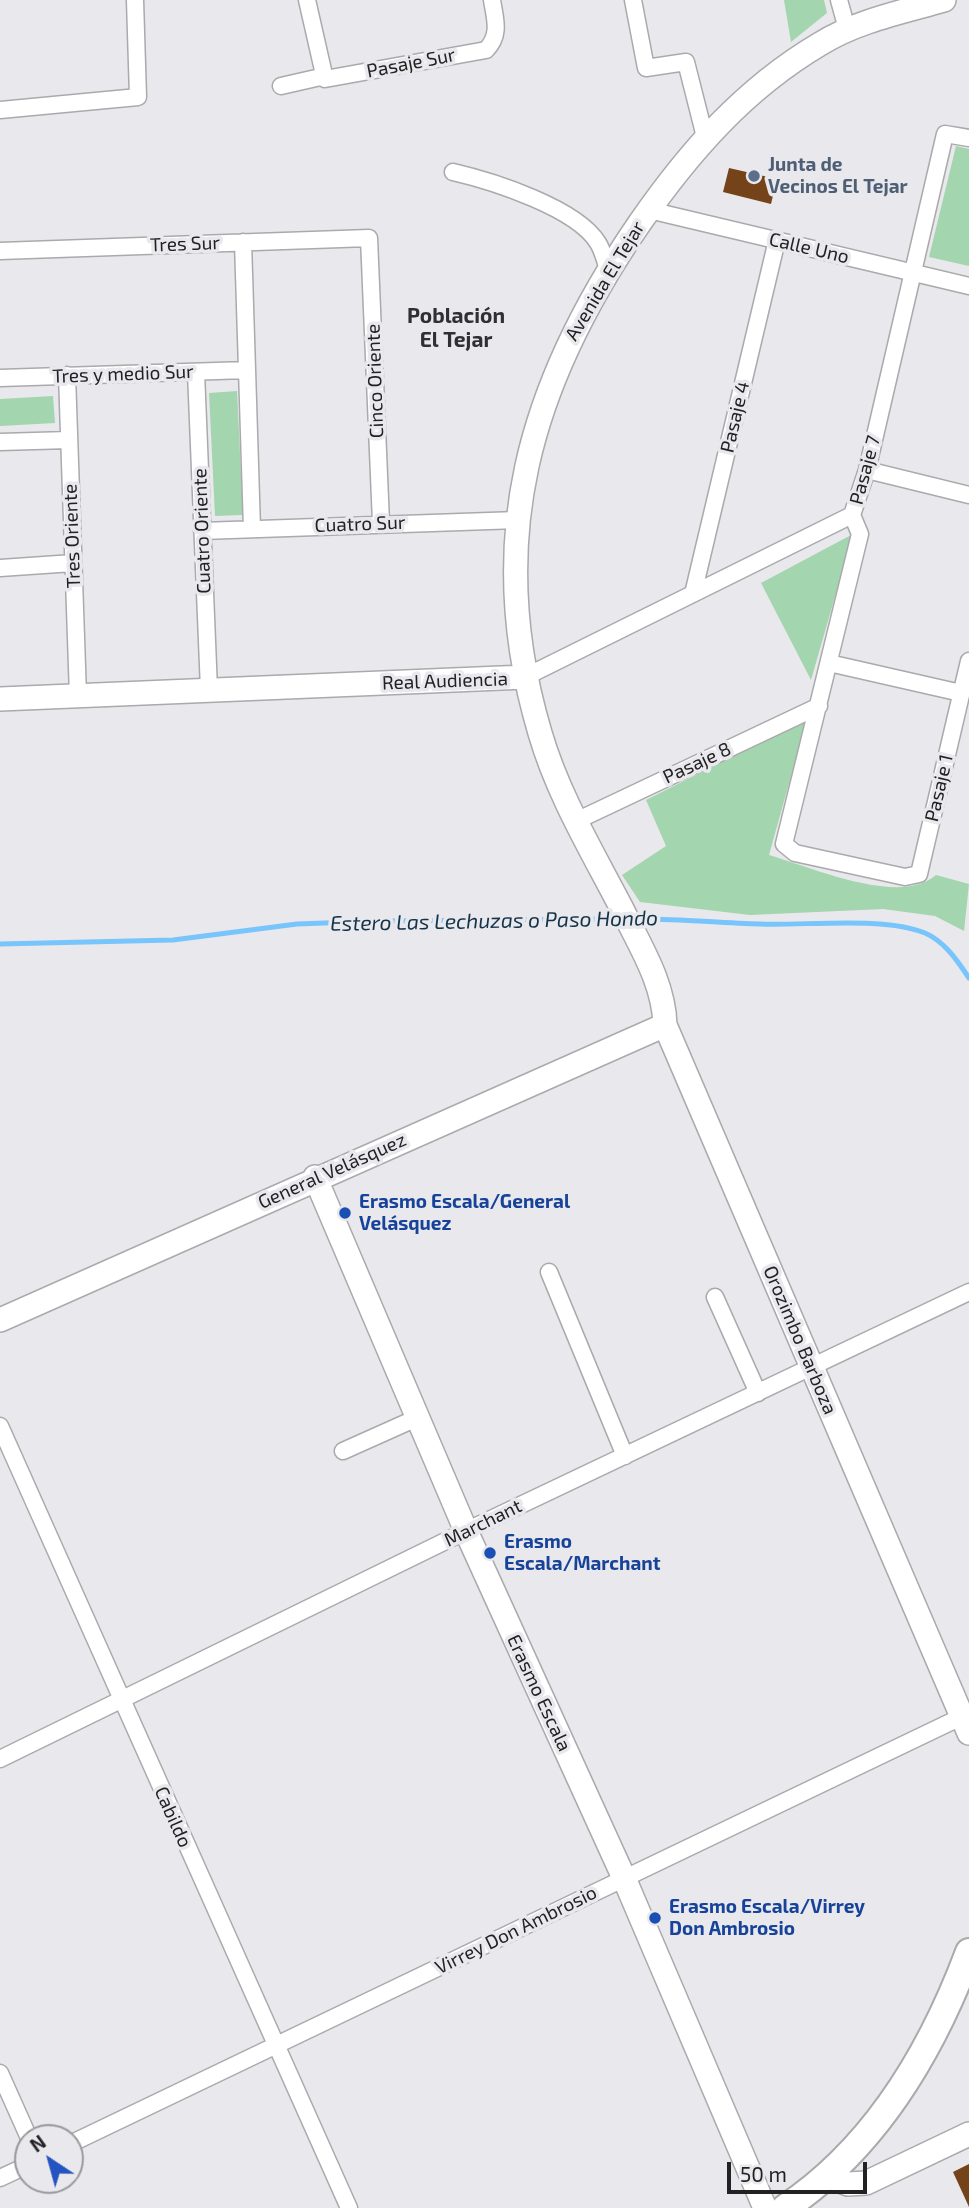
<!DOCTYPE html>
<meta charset="utf-8">
<style>
body{margin:0}
#map{position:relative;width:969px;height:2208px;overflow:hidden;background:#e9e8ec;font-family:"Exo 2",sans-serif}
canvas{display:block}
.north{position:absolute;left:14px;top:2124px;width:70px;height:70px;box-sizing:border-box;background:#e9e8ec;border:2px solid #9a999c;border-radius:50%;rotate:324deg;font-size:19px;font-weight:700;line-height:28px;text-align:center;color:#232223}
.north::after{content:'';display:block;margin:auto;width:24px;height:32px;background:#2454c1;clip-path:polygon(50% 0,100% 100%,50% 72%,0 100%)}
.scale{position:absolute;left:727px;top:2162px;width:140px;height:32px;box-sizing:border-box;border:4px solid #232223;border-top:0;padding-left:9px;font-size:21px;line-height:24px;white-space:nowrap;color:#232223;-webkit-text-stroke:5px #e9e8ec;paint-order:stroke}
</style>
<div id="map">
<canvas width="969" height="2208"></canvas>
<div class="north">N</div>
<div class="scale">50 m</div>
</div>
<script>
const ctx = document.querySelector('canvas').getContext('2d');
ctx.lineJoin = 'round';
function paint(path, color) { ctx.fillStyle = color; ctx.fill(path, 'evenodd'); }
function trace(path, color, width, dash) { ctx.strokeStyle = color; ctx.lineWidth = width; ctx.lineCap = dash ? 'butt' : 'round'; ctx.setLineDash(dash || []); ctx.stroke(path); }
function label(font, color, halo, rows, align = 'center') {
  ctx.font = font + ' "Exo 2",sans-serif'; ctx.lineWidth = 7; ctx.setLineDash([]); ctx.textBaseline = 'middle'; ctx.strokeStyle = halo; ctx.fillStyle = color; for (const [text, x, y, turn = 0] of rows) {
    ctx.save(); ctx.translate(x, y); ctx.rotate((+turn || 0) * Math.PI / 180); ctx.textAlign = isNaN(turn) ? turn : align; if (halo) ctx.strokeText(text, 0, 0); ctx.fillText(text, 0, 0); ctx.restore();
  }
}
paint(new Path2D(`
 M784,0H824L827,13L791,42Z
 M956,146L969,149V266L929,257Z
 M237,391L243,515L215,516L209,393Z
 M53,396L55,423L0,426V399Z
 M853,534L811,680L761,583Z
 M807,719L769,855C811,867 900,907 936,875L969,884L964,931L935,916L883,909L750,915L640,902L622,875L666,846L646,800Z`), '#a3d5ae');
trace(new Path2D(`
 M632,919C675,918 717,923 760,924C804,926 885,916 925,933C944,941 957,960 969,978
 M0,944L173,940L297,924L380,921L619,919`), '#78c5fc', 5);
paint(new Path2D(`
 M729,168L777,179L771,204L723,192Z
 M969,2164V2207L953,2172Z`), '#744319');
const street = new Path2D(`
 M307,0L325,79L486,50C501,35 495,19 492,0
 M633,0L646,68L686,62L705,137
 M839,0L847,29
 M281,86L325,76
 M0,110L138,97L135,0
 M453,172C492,181 577,208 598,243C603,251 605,261 608,269
 M649,210L969,286
 M243,242L252,529
 M0,251L369,238L381,523
 M196,372L209,690
 M67,375L78,696
 M0,378L247,370
 M0,442L69,440
 M867,470L969,495
 M852,515L860,534L784,844L795,853L905,877L919,874L969,661
 M852,515L867,470L945,134L969,138
 M202,531L518,520
 M0,568L73,563
 M693,594L777,240
 M829,663L961,693
 M525,677L852,515
 M576,821L819,706
 M549,1272L625,1456
 M715,1297L758,1393
 M0,1426L349,2208
 M343,1451L419,1417
 M0,1759L466,1531L969,1292
 M0,2073L29,2138
 M70,2144L961,1717
 M0,2178L28,2165`);
const secondary = new Path2D(`
 M944,0C902,12 857,21 820,44C744,89 689,152 639,224C529,384 483,541 540,733C558,795 592,851 622,909C640,946 664,983 665,1025L969,1733
 M0,699L525,677
 M315,1177L466,1531L624,1878L765,2208
 M0,1320L665,1025
 M827,2176L848,2184L866,2183L969,2134`);
const primary = new Path2D(`
 M785,2208C875,2148 932,2051 969,1952`);
trace(street, '#aaa9ac', 19);
trace(secondary, '#aaa9ac', 26);
trace(primary, '#aaa9ac', 30);
trace(street, '#fff', 16);
trace(secondary, '#fff', 23);
trace(primary, '#fff', 26);
for (const [x, y, r, color] of [
 [754,176,7,"#5c6f8a"],
 [345,1213,7,"#1a4fb4"],
 [490,1553,7,"#1a4fb4"],
 [655,1918,7,"#1a4fb4"]
]) { const dot = new Path2D(); dot.arc(x, y, r, 0, 2 * Math.PI); ctx.fillStyle = color; ctx.fill(dot); trace(dot, '#e9e8ec', 2.5); }
label('19px', '#232223', '#e9e8ec', [
 ["Pasaje Sur",411,63,-11],
 ["Tres Sur",185,244,-2],
 ["Calle Uno",809,248,13],
 ["Avenida El Tejar",605,281,-59],
 ["Tres y medio Sur",123,374,-2],
 ["Cinco Oriente",375,381,-92],
 ["Pasaje 4",735,417,-77],
 ["Pasaje 7",865,470,-75],
 ["Cuatro Sur",360,524,-2],
 ["Cuatro Oriente",202,531,-92],
 ["Tres Oriente",72,536,-92],
 ["Real Audiencia",445,681,-2],
 ["Pasaje 8",697,763,-25],
 ["Pasaje 1",939,788,-77],
 ["General Velásquez",332,1171,-24],
 ["Orozimbo Barboza",800,1340,67],
 ["Marchant",483,1523,-26],
 ["Erasmo Escala",539,1693,65],
 ["Cabildo",173,1817,66],
 ["Virrey Don Ambrosio",516,1930,-26]
]);
label('bold 19px', '#4e5e75', '#e9e8ec', [
 ["Junta de",768,165],
 ["Vecinos El Tejar",768,187]
], 'left');
label('bold 19px', '#164399', '#e9e8ec', [
 ["Erasmo Escala/General",359,1202],
 ["Velásquez",359,1224],
 ["Erasmo",504,1542],
 ["Escala/Marchant",504,1564],
 ["Erasmo Escala/Virrey",669,1907],
 ["Don Ambrosio",669,1929]
], 'left');
label('bold 21px', '#302f32', '#e9e8ec', [
 ["Población",456,316],
 ["El Tejar",456,340]
]);
label('italic 21px', '#12334a', '#e9e8ec', [
 ["Estero Las Lechuzas o Paso Hondo",494,921,-1]
]);
</script>
